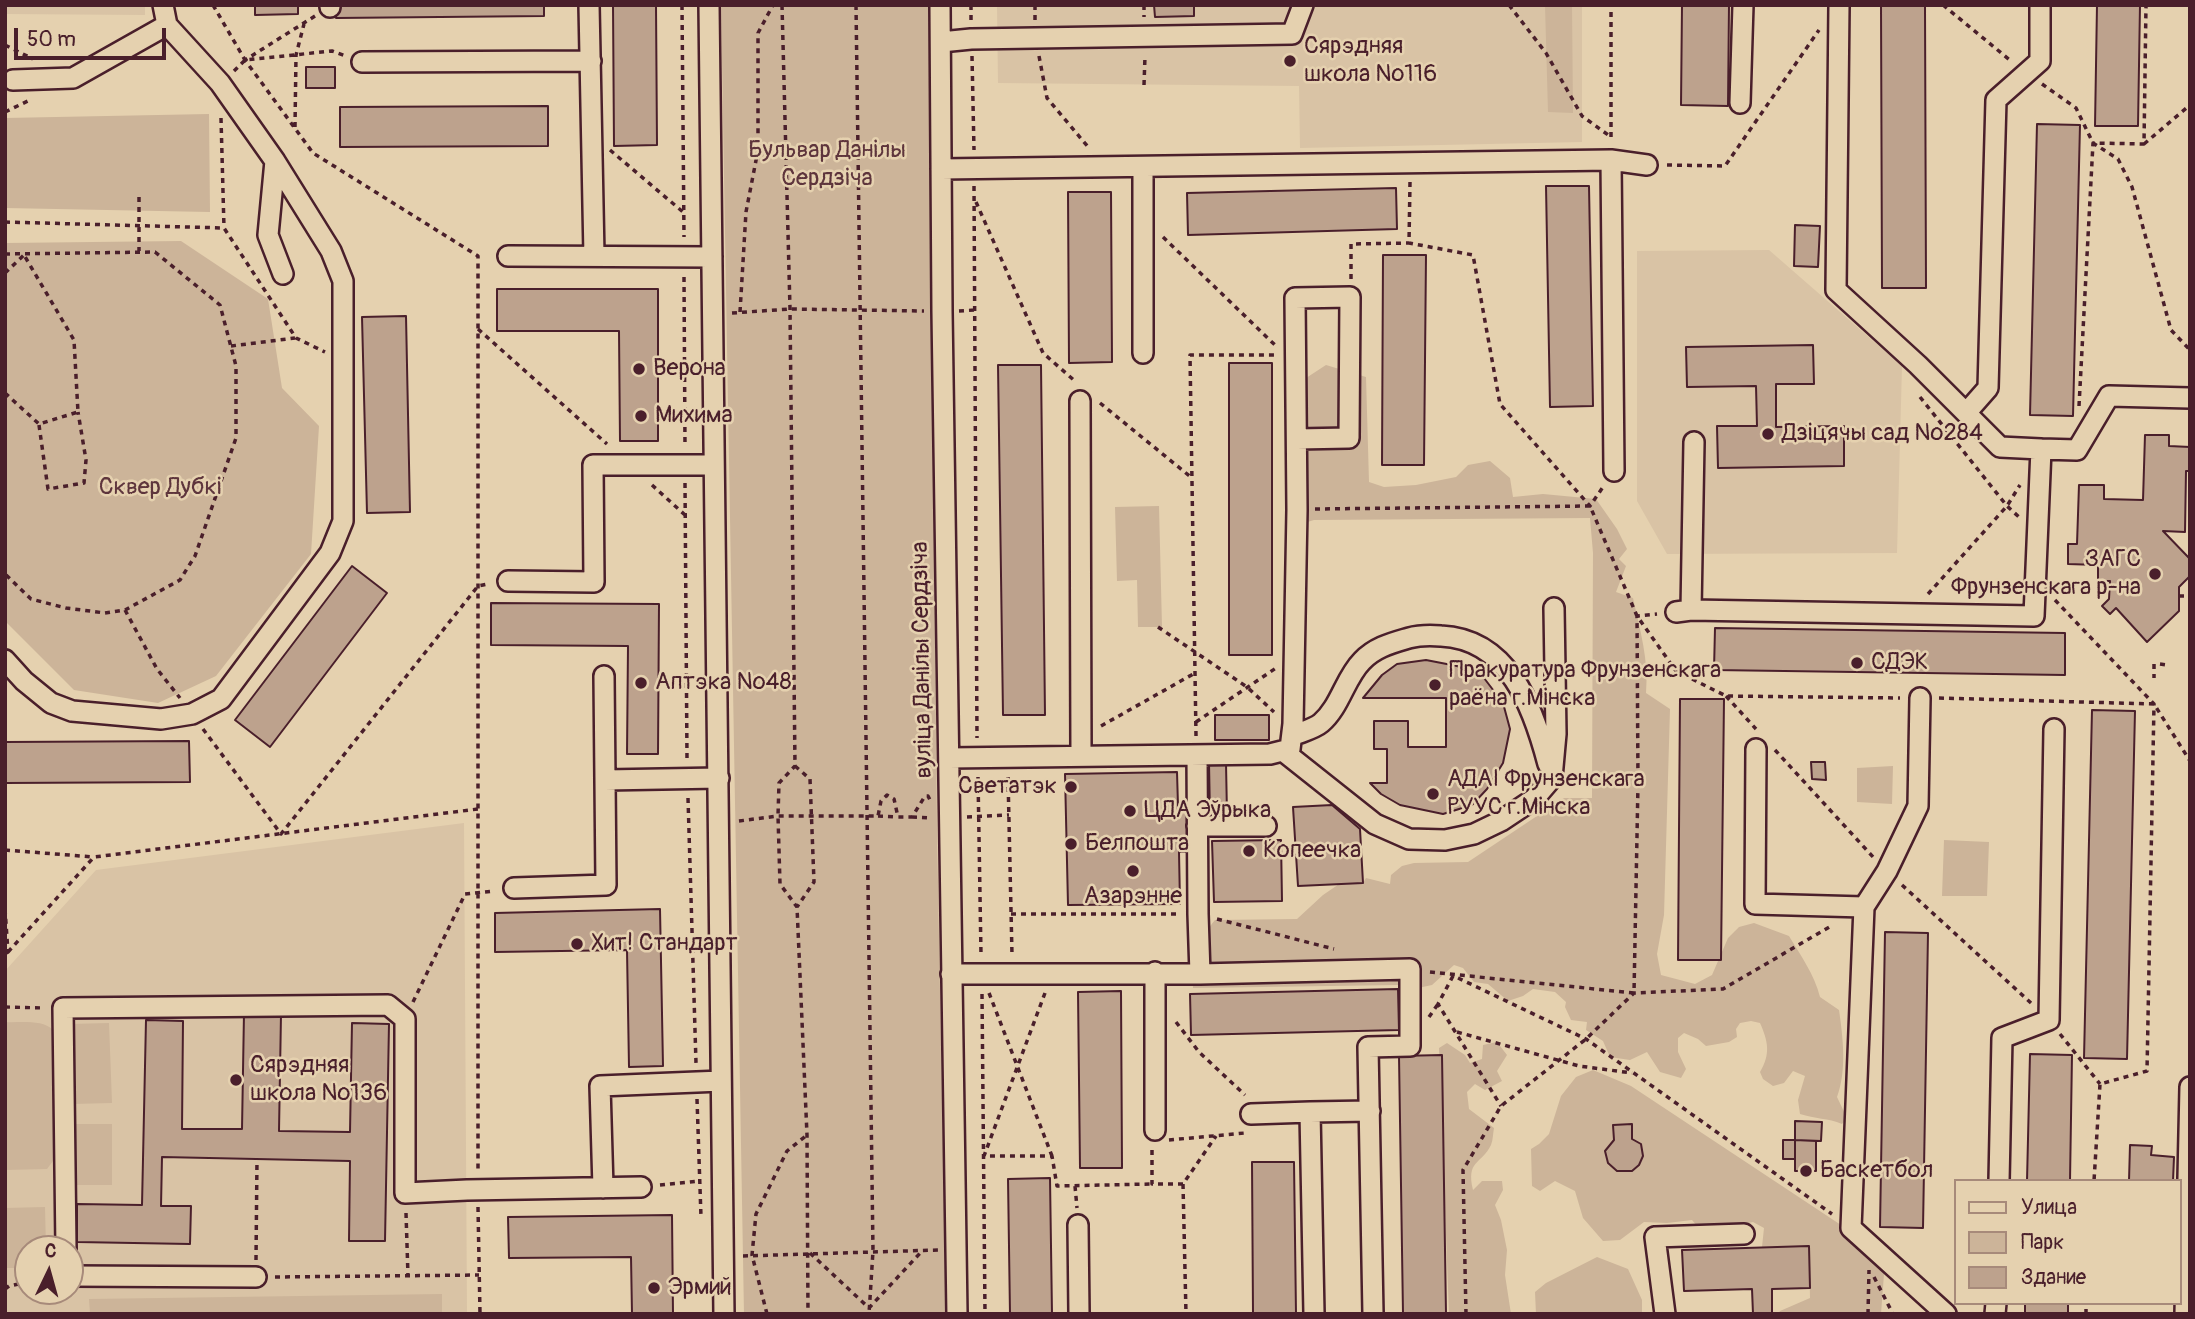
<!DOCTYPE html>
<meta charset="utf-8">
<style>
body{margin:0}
#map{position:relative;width:2195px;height:1319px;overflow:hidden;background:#e5d1af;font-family:Pangolin,sans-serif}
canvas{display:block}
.frame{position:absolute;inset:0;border:7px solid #4a1f2b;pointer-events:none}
.legend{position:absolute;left:1954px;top:1179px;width:228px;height:126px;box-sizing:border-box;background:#e5d1af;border:2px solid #a78a7a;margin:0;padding:9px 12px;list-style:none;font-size:21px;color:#4a1f2b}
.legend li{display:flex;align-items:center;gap:14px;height:35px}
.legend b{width:35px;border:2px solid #a78a7a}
.north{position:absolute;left:14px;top:1235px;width:70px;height:70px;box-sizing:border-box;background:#e5d1af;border:2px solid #a78a7a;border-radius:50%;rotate:5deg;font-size:19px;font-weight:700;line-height:28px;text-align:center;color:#4a1f2b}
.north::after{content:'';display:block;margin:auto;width:24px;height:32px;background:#4a1f2b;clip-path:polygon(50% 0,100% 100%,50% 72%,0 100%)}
.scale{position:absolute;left:14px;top:28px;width:152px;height:32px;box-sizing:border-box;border:4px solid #4a1f2b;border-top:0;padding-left:9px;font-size:21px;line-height:24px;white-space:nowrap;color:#4a1f2b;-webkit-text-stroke:5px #e5d1af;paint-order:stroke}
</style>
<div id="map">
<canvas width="2195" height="1319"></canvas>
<div class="frame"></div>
<ul class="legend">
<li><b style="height:9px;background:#e5d1af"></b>Улица</li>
<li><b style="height:19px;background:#ccb499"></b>Парк</li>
<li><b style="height:19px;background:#bda28d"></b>Здание</li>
</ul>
<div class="north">С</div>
<div class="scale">50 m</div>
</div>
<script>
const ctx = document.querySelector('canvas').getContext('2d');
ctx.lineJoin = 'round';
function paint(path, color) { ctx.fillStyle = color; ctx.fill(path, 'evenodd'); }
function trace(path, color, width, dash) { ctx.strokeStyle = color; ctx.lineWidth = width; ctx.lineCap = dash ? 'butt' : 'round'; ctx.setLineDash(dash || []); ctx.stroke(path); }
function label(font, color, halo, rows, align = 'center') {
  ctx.font = font + ' Pangolin,sans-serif'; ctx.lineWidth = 5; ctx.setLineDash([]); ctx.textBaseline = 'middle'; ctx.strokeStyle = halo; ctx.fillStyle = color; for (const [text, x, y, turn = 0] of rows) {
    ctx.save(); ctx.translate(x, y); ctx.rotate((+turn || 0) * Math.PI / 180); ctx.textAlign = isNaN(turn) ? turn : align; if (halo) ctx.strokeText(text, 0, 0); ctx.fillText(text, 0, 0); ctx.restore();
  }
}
paint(new Path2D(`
 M5,5H145V15L5,14Z
 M997,5H1582V142L1300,148L1299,86L998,83Z
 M1769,250L1902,366L1897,553L1667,554L1637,501V251Z
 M464,823L467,1314H5V971L96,870ZM28,1249H70V1291H28Z`), '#d9c3a5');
paint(new Path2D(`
 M721,5H929L937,829L946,1314H744Z
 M1545,5H1572L1573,113L1548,112Z
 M209,114L210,212L5,208V118Z
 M181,241L268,299L282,388L319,426L311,554L216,676L158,703L74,690L5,621V243Z
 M1326,365L1366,377L1369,482L1384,487L1416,485L1456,477L1468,465L1490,461L1510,478L1513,497L1543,494L1596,499L1617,529L1627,549L1619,559L1626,566L1616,592L1633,598C1640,630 1649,660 1646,693L1670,709L1664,915L1657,954L1661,975L1695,984L1712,975L1728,938L1739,927L1754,923L1789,936C1801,956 1814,974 1820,997L1839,1010C1843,1038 1847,1070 1837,1097L1847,1118L1842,1124C1828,1118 1815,1119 1800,1114L1798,1100L1805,1076L1793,1071L1784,1083L1773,1086L1763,1079L1760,1072C1771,1054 1768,1041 1760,1023L1751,1021L1740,1023L1736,1029L1737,1037L1729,1042L1706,1046L1698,1039L1684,1033L1678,1038V1052L1686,1069L1681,1078L1660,1072L1647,1052L1630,1060L1610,1057L1603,1041L1586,1030L1587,1022L1571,1020L1565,1007L1566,1002L1555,992L1533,989L1523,996L1508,1001L1488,984L1474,982L1463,968L1454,965L1432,985L1404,991L1398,985L1193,988C1193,963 1199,939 1215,920L1297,919L1323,895L1348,878L1363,883L1366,878L1390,884L1391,875L1402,866L1414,863L1468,862L1564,798H1592L1593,553L1590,518L1314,520L1291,527L1303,380Z
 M1159,506L1162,627H1138L1137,580L1117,581L1115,507Z
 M1893,766L1892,804L1857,802V768Z
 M1944,840L1989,842L1987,896H1942Z
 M5,1022C20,1023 42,1019 53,1030V1161L47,1169L5,1170Z
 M109,1023L112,1103L72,1104L70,1024Z
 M1497,1042L1507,1055L1497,1071L1502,1081L1485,1090L1475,1084L1467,1092L1469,1109L1494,1128C1493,1133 1493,1140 1491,1145C1481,1165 1466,1160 1473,1190L1482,1181H1502L1503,1190L1495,1205L1501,1220L1507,1250L1505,1275L1511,1314H1449L1439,1048L1447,1043L1465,1055L1470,1063L1482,1059L1483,1045Z
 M1593,1070L1631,1086L1844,1227L1884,1274L1881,1314H1778L1780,1311L1810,1298L1809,1246L1762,1247L1764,1228L1753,1222L1734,1226L1698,1227L1692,1220L1667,1223L1644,1222L1620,1240L1603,1241L1583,1218L1575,1191L1555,1181L1540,1191L1532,1186L1531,1149L1539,1144L1549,1134L1561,1096L1576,1077Z
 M71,1124H112V1185H71Z
 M45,1207L46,1249H28V1268H5V1208Z
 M1597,1257L1628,1269L1642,1300V1314H1536L1535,1292L1546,1283Z
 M442,1294V1314H90L89,1299Z`), '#ccb499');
const building = new Path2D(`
 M255,5H298V14L255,15Z
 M336,5H544V16L336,18Z
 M613,5H656L657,145L614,146Z
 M1154,5H1194V16L1155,17Z
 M1682,5H1729L1728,106L1681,105Z
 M1881,5H1925L1926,288H1882Z
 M2097,5H2140L2138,126H2095Z
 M306,67H335V88H306Z
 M548,106V146L340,147V107Z
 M2037,124L2080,125L2073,416L2030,415Z
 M1546,186H1589L1593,406L1550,407Z
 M1396,188L1397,229L1188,235L1187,193Z
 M1068,192H1111L1112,362L1069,363Z
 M1795,225L1820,226L1818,267L1794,266Z
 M1383,255H1426L1424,465H1382Z
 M497,289H658V441H620L619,331H497Z
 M406,316L410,512L367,513L362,317Z
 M1813,345L1814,384H1776V427L1844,426V466L1718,468L1717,426H1757L1756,386L1687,387L1686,347Z
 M1229,363H1272V655H1229Z
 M998,365H1041L1045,715H1003Z
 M2145,435H2169V446L2190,447V471H2186L2185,532L2163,531L2190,559V576L2179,587V611L2147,642L2116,608L2110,614L2102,606L2109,599L2110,581H2098V565L2068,564V544H2077L2079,485H2104V499L2143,500Z
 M352,566L387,593L270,747L235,720Z
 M491,603L659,604L658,754H627L628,646L491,645Z
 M1715,628L2065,633V675L1714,670Z
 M1426,660L1457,666L1484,678L1503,703L1510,729L1503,763L1487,789L1472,805L1443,814L1400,805L1381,794L1370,783H1387V749H1374V721H1408V747H1446V698H1363L1382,675L1397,664Z
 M1680,699H1724L1721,960H1678Z
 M2092,710L2135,711L2127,1059L2084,1058Z
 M1215,715H1269V740H1215Z
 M189,741L190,782L5,783V742Z
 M1811,762H1825L1826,780L1812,779Z
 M1209,763H1226L1227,815L1210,816Z
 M1177,772L1178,806H1190L1192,852H1179L1180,904L1068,905L1065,774Z
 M1332,805L1360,829L1363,883L1298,886L1293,807Z
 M1281,840L1282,901L1214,902L1212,841Z
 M660,909L663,1066L629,1067L627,950L495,952V913Z
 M1885,932L1928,933L1923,1228L1880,1227Z
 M1398,989L1399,1030L1191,1035L1190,994Z
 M1121,991L1122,1168H1080L1078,992Z
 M244,1013L281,1014L279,1131L350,1132L352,1023L389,1024L385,1241H349L350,1161L162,1157L161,1206H191L190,1244L77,1242V1204L142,1205L146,1020L183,1021L182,1129H242Z
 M2030,1054L2072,1055L2070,1181H2027Z
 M1442,1055L1446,1314H1403L1399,1056Z
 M1795,1121L1822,1122L1821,1141L1795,1140Z
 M1632,1124V1139L1641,1144L1643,1156L1639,1165L1632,1171H1617L1608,1163L1605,1151L1614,1140L1613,1125Z
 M1783,1140H1795V1159H1783Z
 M1795,1140L1816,1141V1171H1795Z
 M2130,1145L2152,1146L2151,1155L2174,1157L2173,1181H2129Z
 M1252,1162H1294L1296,1314H1253Z
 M1050,1178L1052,1314H1010L1008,1179Z
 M672,1215L673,1314H632L631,1257L509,1258L508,1217Z
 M1809,1246L1810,1288L1772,1289V1314H1753L1752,1289L1684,1291L1682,1250Z
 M2025,1303H2068V1314H2025Z`);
paint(building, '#bda28d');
trace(building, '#4a1f2b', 2);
const minor = new Path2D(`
 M330,5V7
 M589,5L594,256
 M709,5L724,1314
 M940,5L942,311L957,1314
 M1839,5L1836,290L1918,365L2000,447L2041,449
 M941,42L971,39L1292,34L1303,5
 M362,62L591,61
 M13,80L73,78L167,25
 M1740,103L1743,5
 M1611,160L1614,471
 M275,161L268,235L283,274
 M941,169L1611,160L1647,165
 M508,256L712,257
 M1143,353V167
 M1080,401L1081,756
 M1966,413L1988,388L1996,100L2040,61V5
 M508,581L594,582L593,465H714
 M1691,610L1694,442
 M1676,612L1691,610L2034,616L2041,449L2077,450L2109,396L2190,398
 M5,660L24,681L51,703L72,711L161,719L192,714L221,699L330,553L343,521V281L331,251L275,161L220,83L167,25L163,5
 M1920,698L1918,806L1887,871L1864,907L1851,1228L1946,1314
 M1292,736C1301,732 1314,729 1321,723C1340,707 1345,678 1362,661C1375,647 1392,643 1409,638C1420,635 1429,635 1441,636C1509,639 1533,707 1548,764
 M1756,749L1755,904L1864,907
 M1283,751L1375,824L1409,839L1445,840L1474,834L1501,821L1534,799L1552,778L1556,734L1554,608
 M1197,755L1198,914L1200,974
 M949,758L1270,754L1290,749L1293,724L1297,510L1295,298L1350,297L1349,438L1297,439
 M605,780L719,778
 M1197,826H1266
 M514,888L606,885L604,676
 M1155,972V1130
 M951,974H1200L1410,969V1046L1368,1047L1373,1314
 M1251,1114L1310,1112
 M1999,1181L2002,1038L2049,1020L2054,729
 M603,1188L600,1086L721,1081
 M1078,1225L1079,1314
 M66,1249L63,1008L388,1005L405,1019V1193L467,1190L641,1187
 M70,1276L256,1277
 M1314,1314L1310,1112L1370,1111
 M1665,1314L1655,1237L1744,1234
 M1995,1314L1996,1303
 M2185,1314L2190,1087`);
trace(minor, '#4a1f2b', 24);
trace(new Path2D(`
 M213,5L245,60
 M682,5L684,237
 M782,5L790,309L795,766L779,783L778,816L780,884L797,907L807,1135L808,1314
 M856,5L873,1251L869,1314
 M971,5V21
 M1035,5V21
 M1144,5V17
 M1509,5L1546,53L1582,116L1611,137
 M1943,5L2011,61
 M315,16L245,60L313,153L478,256V1172
 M5,45L33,59
 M972,56L974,150
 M1039,56L1047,98L1089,148
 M234,71L245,60L332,51L346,56
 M2042,84L2076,108L2093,143L2118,159L2132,187L2171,330L2190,350
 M1144,85L1145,56
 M5,112L32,99
 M221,118L224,228
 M295,127L296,55L304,24
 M1611,137V5
 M2144,144L2190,105
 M610,150L683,212
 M1667,165L1725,166L1819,30
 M1410,182L1409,243L1473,255L1500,404L1590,506L1603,487
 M974,186L977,738
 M139,197V251
 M976,202L1043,353L1076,382
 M5,222L224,228L296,338L325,352
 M1163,237L1276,346
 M5,254L155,252L220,305L236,366V438L195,556L180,580L125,610L105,613L66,608L31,599L5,574
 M5,273L24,255
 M684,277L685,447
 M1351,279V244L1409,243
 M959,311L975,310
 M740,312L746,212L758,150V33L773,5
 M732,313L790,309L924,311
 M478,329L607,444
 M231,346L295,338
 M5,393L39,424L78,412L74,340L24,255H26
 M1920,397L2007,506L2020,518
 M1100,403L1192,478
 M2079,406L2093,143L2144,144L2146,5
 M39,425L48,489L84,483L86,460L78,412
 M685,483L687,759
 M652,485L685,515
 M1315,509L1590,506L1637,616L1676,671L1726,696L1900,698
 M1928,594L2007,506L2020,485
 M2179,596H2190
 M2055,600L2154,704L2147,1071L2100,1084L2094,1181
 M125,610L157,669L180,698
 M1158,627L1247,687L1274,712
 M2154,664V678
 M2160,664L2167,665
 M1726,696L1756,729
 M1939,698L2154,704L2190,761
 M1196,722L1276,668
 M1101,726L1195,673
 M203,729L281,834L478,586L488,584
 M1196,736L1190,355H1277
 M1775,750L1874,858
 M795,766L810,779L814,882L797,907
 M978,777L981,955
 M1008,777L1012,955
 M688,798L696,1063
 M878,816L897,817
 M912,817L931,818
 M967,817L1009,815
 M739,821L778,816H878L881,801L887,795L894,799L898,817H912L925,796H928L930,800
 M5,850L94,857
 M1902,885L2031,1003
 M5,909L8,952L5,954
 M1011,914H1178
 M1217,919L1334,949
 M8,952L94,857L478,809
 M1430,972L1634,993L1638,784L1637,616L1657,614
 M1453,976L1438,1004L1501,1106
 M1458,978L1586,1039L1832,1214
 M989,993L1052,1156
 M1045,993L984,1156H1052L1057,1186L1152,1184
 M982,994L985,1314
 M413,1002L465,894L495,891
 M5,1007L45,1008
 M1429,1017L1438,1004
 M1176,1022L1199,1052L1245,1095
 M1457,1032L1579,1066L1632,1073
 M2060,1034L2100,1084
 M697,1099L701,1217
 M1169,1140L1245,1133
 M1152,1150V1184H1183L1216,1136
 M1183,1184L1186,1314
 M660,1185L700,1181
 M1075,1186L1077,1208
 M478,1207L480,1314
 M406,1213L408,1276
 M810,1253L869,1308L923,1250
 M743,1256L938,1250
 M256,1260L257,1159
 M275,1277L479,1275
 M1874,1277L1893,1314
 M5,1289L9,1286L28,1282
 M767,1314L752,1255L756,1214L787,1151L807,1135
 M1466,1314L1463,1170L1501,1106L1586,1039L1634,993L1723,989L1831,926
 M1868,1314L1869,1270
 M2086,1314V1303`), '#4a1f2b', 3.5, [5, 5]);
trace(minor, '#e5d1af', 19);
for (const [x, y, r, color] of [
 [1290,61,7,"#4a1f2b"],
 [639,369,7,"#4a1f2b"],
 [641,416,7,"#4a1f2b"],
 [1768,434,7,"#4a1f2b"],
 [2155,574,7,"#4a1f2b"],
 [1857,663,7,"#4a1f2b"],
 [641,683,7,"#4a1f2b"],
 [1435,685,7,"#4a1f2b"],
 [1071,787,7,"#4a1f2b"],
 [1433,794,7,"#4a1f2b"],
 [1130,811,7,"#4a1f2b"],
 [1071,844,7,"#4a1f2b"],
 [1249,851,7,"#4a1f2b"],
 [1133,871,7,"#4a1f2b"],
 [577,944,7,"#4a1f2b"],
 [236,1080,7,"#4a1f2b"],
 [1806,1171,7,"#4a1f2b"],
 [654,1288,7,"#4a1f2b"]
]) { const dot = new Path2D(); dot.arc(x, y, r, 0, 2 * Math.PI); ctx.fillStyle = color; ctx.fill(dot); trace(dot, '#e5d1af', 2.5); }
label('24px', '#4a1f2b', '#e5d1af', [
 ["Сярэдняя",1304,47],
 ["школа №116",1304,75],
 ["Верона",653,369],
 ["Михима",655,416],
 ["Дзіцячы сад №284",1782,434],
 ["ЗАГС",2141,560,"right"],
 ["Фрунзенскага р-на",2141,588,"right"],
 ["СДЭК",1871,663],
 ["Пракуратура Фрунзенскага",1449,671],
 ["раёна г.Мінска",1449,699],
 ["Аптэка №48",655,683],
 ["АДАІ Фрунзенскага",1447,780],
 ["РУУС г.Мінска",1447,808],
 ["Светатэк",1057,787,"right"],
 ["ЦДА Эўрыка",1144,811],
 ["Белпошта",1085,844],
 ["Копеечка",1263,851],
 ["Азарэнне",1133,897,"center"],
 ["Хит! Стандарт",591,944],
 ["Сярэдняя",250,1066],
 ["школа №136",250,1094],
 ["Баскетбол",1820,1171],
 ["Эрмий",668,1288]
], 'left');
label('24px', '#5e353c', '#e5d1af', [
 ["Бульвар Данілы",827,151],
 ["Сердзіча",827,179],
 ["Сквер Дубкі",160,488]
]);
label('24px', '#4a1f2b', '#e5d1af', [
 ["вуліца Данілы Сердзіча",923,660,-91]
]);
</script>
